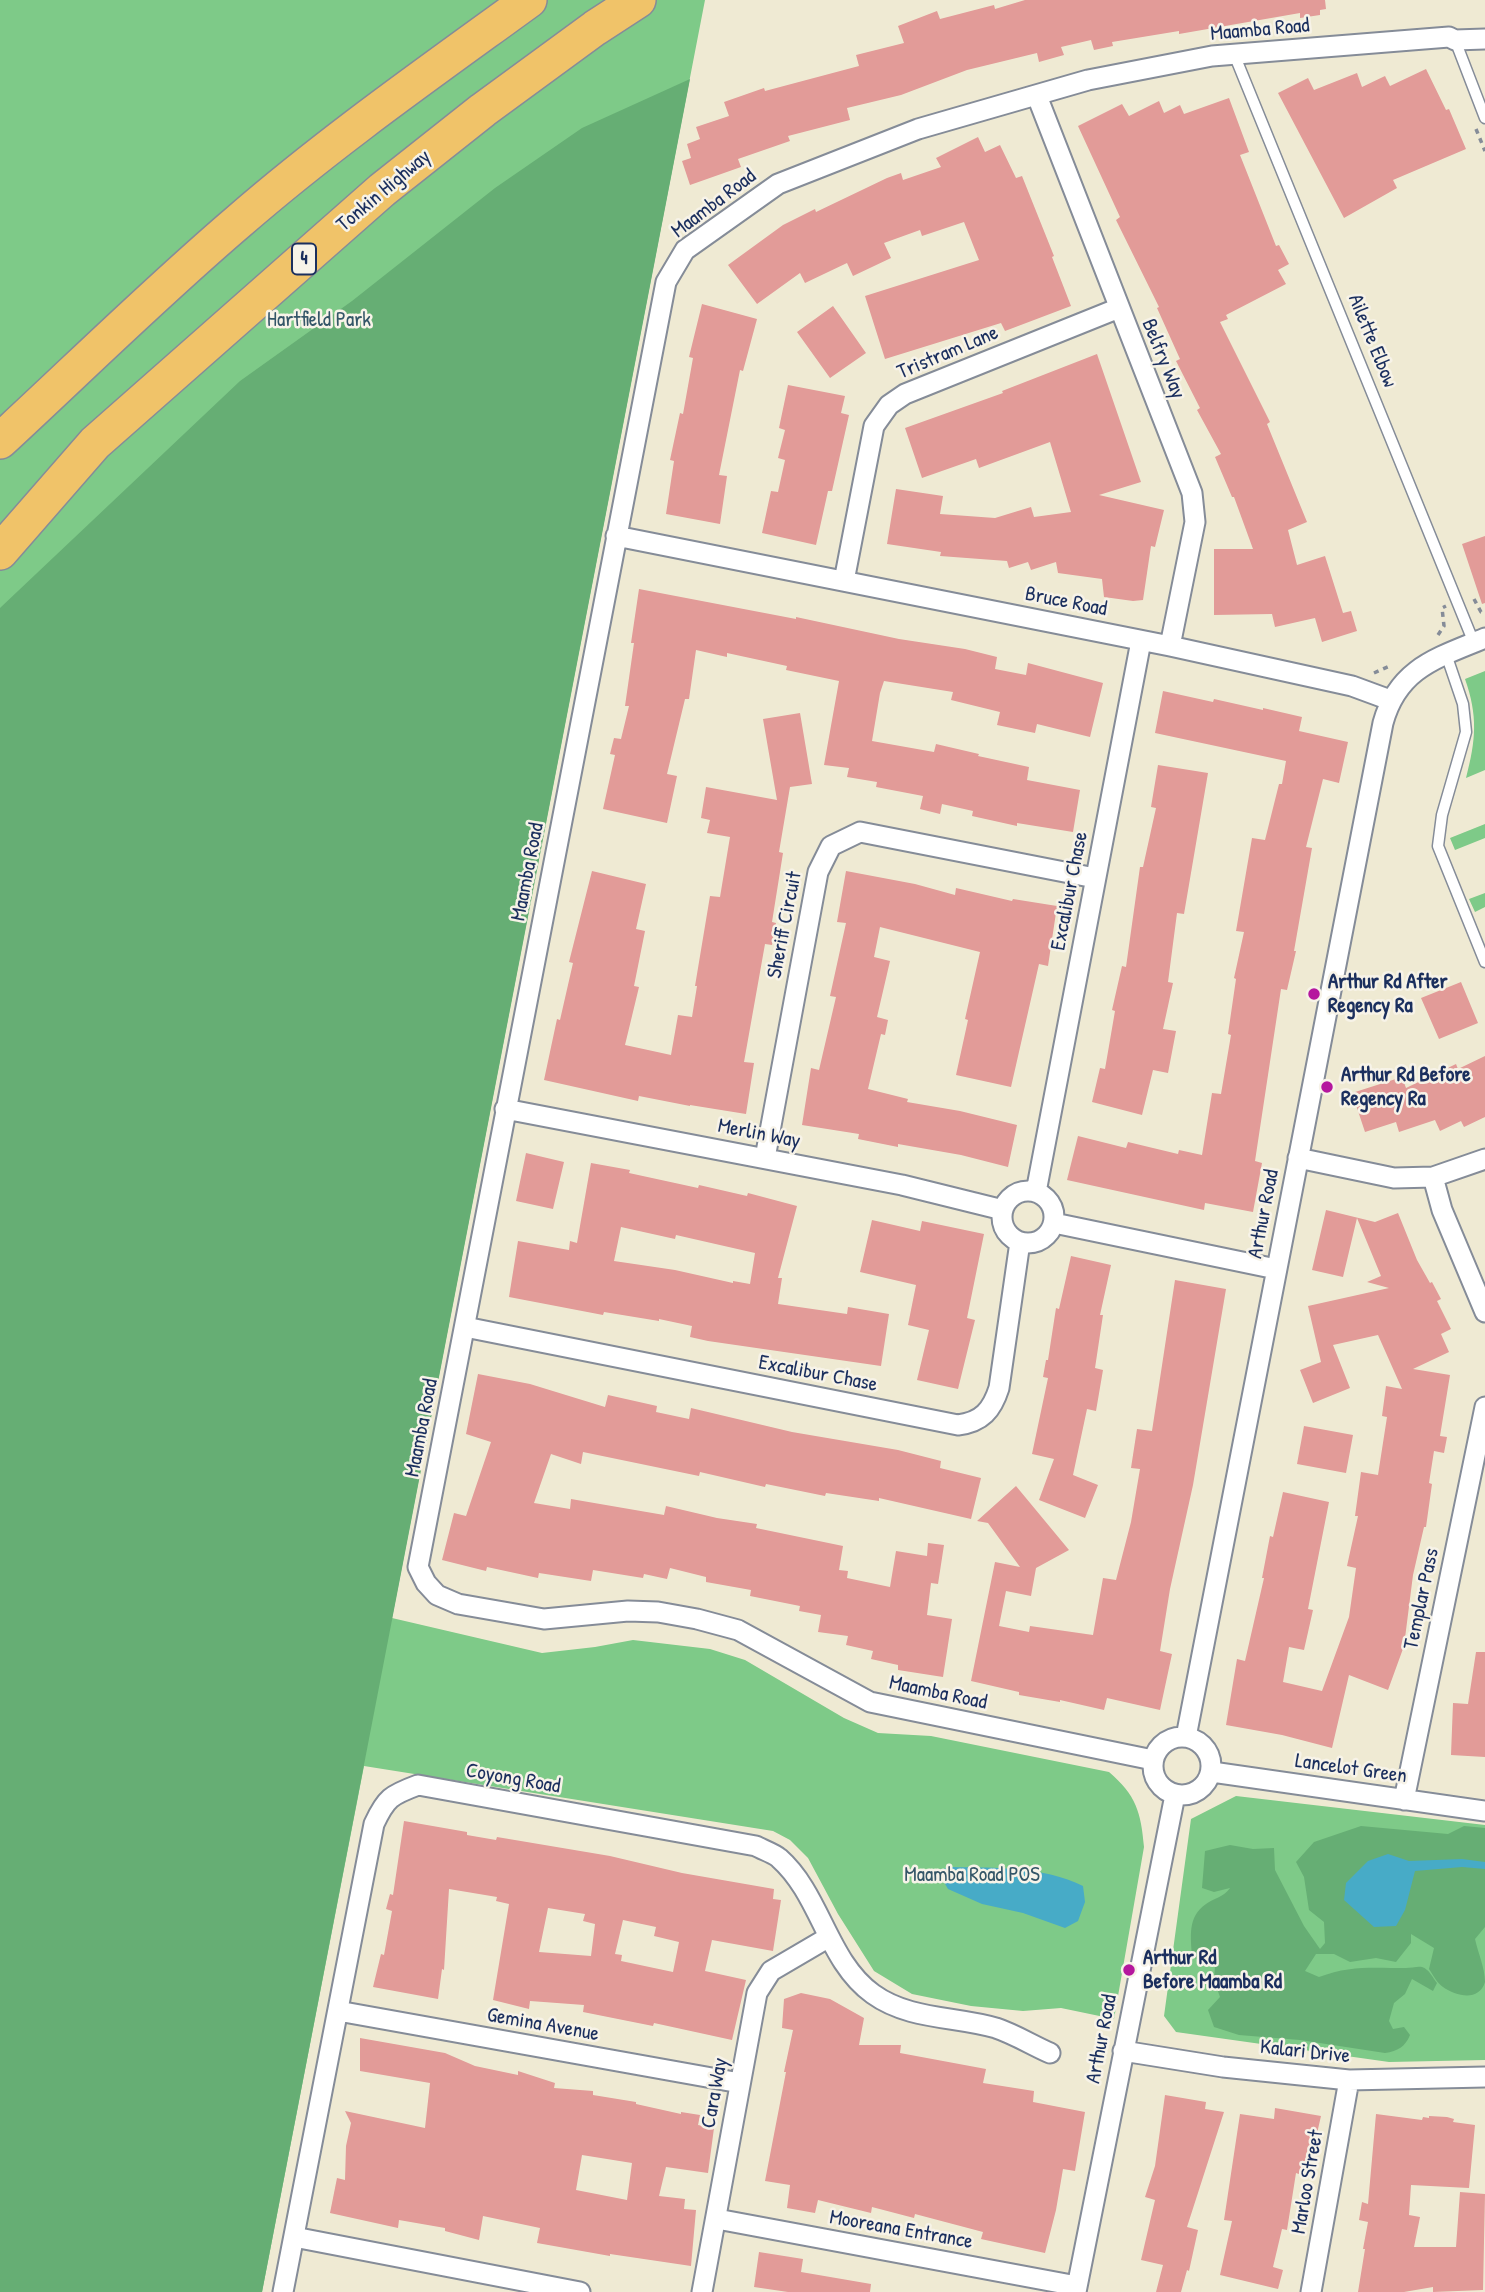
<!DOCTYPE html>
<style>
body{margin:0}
canvas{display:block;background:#efead3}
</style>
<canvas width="1485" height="2292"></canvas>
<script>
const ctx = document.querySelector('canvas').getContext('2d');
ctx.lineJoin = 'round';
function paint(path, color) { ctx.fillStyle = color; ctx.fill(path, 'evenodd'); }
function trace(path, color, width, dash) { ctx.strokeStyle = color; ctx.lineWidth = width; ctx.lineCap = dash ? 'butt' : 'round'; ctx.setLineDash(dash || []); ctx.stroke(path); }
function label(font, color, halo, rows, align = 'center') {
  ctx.font = font + ' "Patrick Hand",sans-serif'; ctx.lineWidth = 5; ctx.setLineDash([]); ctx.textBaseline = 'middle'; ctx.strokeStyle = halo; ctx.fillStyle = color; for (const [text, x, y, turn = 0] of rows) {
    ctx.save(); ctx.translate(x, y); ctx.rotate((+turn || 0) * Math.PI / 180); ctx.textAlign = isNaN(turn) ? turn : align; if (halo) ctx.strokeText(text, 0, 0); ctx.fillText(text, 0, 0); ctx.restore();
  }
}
paint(new Path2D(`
 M0,0H705L392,1618L542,1653L595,1647L633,1640L710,1649L745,1660L844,1718L878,1733L931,1736L1109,1772C1136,1795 1141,1812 1144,1847L1114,2019L1061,2008L1023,2011L971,2006L912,1994L874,1971L838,1914L808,1858L790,1840L773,1831L364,1766L262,2292H0Z
 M1485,671V770L1466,778C1476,740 1478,716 1465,679Z
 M1485,824V838L1455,850L1450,838Z
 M1485,893V907L1475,912L1469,899Z
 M1236,1796L1485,1825V2060L1389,2062L1176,2032L1164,2016L1191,1819Z`), '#7eca88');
paint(new Path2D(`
 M690,79L262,2292H0V608L240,381L352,301L495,188L582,128Z
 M1361,1826L1448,1834L1464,1826L1485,1828V1927L1475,1939C1478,1953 1485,1968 1485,1982C1479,2002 1456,1996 1443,1987C1437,1983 1433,1975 1429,1969L1434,1948L1411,1934V1943L1396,1962L1376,1958L1350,1962L1334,1954H1316L1305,1971L1319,1977C1350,1965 1374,1968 1406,1968C1411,1968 1418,1966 1422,1967C1429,1969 1433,1978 1437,1983L1433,1991L1412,1979L1405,1994L1394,2003L1389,2021L1393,2029L1404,2027L1410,2035C1405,2047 1398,2051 1385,2053L1300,2040L1239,2035L1214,2027L1208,2010L1220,1997L1214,1980L1215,1966L1192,1957C1191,1937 1187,1917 1206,1904C1214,1898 1224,1897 1230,1888L1214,1892L1202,1888L1205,1851L1230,1845L1253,1849L1274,1848L1275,1870L1304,1926L1320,1949L1325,1943L1324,1922L1309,1910L1304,1877L1296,1862L1314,1842Z`), '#66ae74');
paint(new Path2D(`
 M1388,1854L1409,1861L1462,1859L1485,1862V1869L1462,1867L1415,1871L1405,1910L1396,1926L1374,1927L1344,1900L1346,1883L1368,1861Z
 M952,1867C995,1868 1043,1866 1083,1886L1085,1902L1078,1921L1065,1928L1023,1913L982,1904L948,1889L937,1870Z`), '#47abc7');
paint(new Path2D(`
 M1025,0H1325L1326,9L1320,10V15L1300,18V13L1179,34V31L1112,42L1113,46L1094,50L1091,40L1061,47L1064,55L1039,62L1037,53L967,70L901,95L847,108L850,120L788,136L790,141L738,159L741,167L690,185L682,161L691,158L687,144L700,139L696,127L729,116L724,102L764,88L765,91L859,66L856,55L904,43L898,26L937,11L940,19L994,5L995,9Z
 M1426,69L1446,110L1449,109L1466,149L1393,180L1397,188L1344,218L1278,93L1308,78L1314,90L1357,73L1362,87L1385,76L1390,86Z
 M1229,98L1249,152L1240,155L1276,246L1279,245L1289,264L1278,270L1286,284L1226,315L1228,319L1220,322L1270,422L1267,424L1307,522L1288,530L1297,565L1325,556L1343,613L1351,611L1357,631L1322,642L1315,618L1275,627L1272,614L1214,615V549H1253L1234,497H1232L1215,457L1221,454L1197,410L1200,408L1176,361L1180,359L1157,308L1159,307L1116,220L1120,217L1078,126L1122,104L1129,116L1159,101L1164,113L1180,105L1184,114Z
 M978,137L985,152L1000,145L1016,178L1022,176L1054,256L1052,257L1071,306L1005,331L1001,323L885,359L865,296L979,260L964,222L922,236L920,230L884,243L891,258L853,276L847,263L805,283L800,273L757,304L728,265L783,225L815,209L816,212L887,178L901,173L903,180L941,167L936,158Z
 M702,304L757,319L743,371L740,370L719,475L727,476L720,524L666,514L674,461L670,460L680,413L683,414L693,358L689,357Z
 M833,306L866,353L830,378L797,332Z
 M1097,354L1141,482L1099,495L1164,510L1155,547L1151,546L1143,600L1133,601L1104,597L1102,579L1058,573L1056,562L1031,570L1028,562L1009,568L1007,561L940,556L941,552L887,544L896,489L943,496L940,514L995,518L1031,507L1034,517L1071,512L1050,442L979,468L976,459L922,478L905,428L1003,393L1002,391Z
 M788,385L845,396L841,413L849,415L832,491H828L816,545L762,533L771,491L778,492L785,460L778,458L785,430L779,428Z
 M1485,536V603L1482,604L1462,544Z
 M639,589L796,619V617L899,639L965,649L997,657L995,669L1026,675L1028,663L1103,683L1090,737L1037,724L1035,733L997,725L1000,712L951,700L953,692L884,681L880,693L872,741L934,752L936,744L979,754L978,756L1029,767L1027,780L1080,790L1073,832L1017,823V826L972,816L973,811L942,804L940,814L920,809L923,796L876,787L877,782L847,777L849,768L824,765L839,681L786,670L787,666L727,653V657L696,650L689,699H685L667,774L677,776L667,823L603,809L615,755L610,754L614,738L621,739L629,706H625L634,643H631Z
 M1163,691L1213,702L1214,699L1263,710V708L1302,717L1299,731L1348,742L1339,783L1323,779L1306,847L1312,848L1294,951H1296L1287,990L1281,989L1255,1161L1262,1163L1253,1212L1205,1203L1204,1210L1067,1180L1078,1136L1126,1148L1128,1142L1178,1154L1179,1150L1202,1155L1212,1093L1221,1094L1231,1035L1228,1034L1236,979L1234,978L1244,932L1236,931L1252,838L1265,840L1279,784H1282L1286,761L1155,733Z
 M800,713L812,784L790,787L779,852L783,853L772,922L776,923L772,945L765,944L744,1062L754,1063L746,1114L690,1105V1106L639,1096L638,1101L544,1080L557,1019L560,1020L573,963L569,962L592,871L646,884L636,929L645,931L634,986L639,987L625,1045L671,1055L678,1015L692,1017L697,986H695L710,896L720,897L730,837L707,833L710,820L701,818L706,787L777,800L763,719Z
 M1158,765L1208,773L1184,914L1177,913L1168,982L1173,983L1163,1029L1176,1031L1168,1073L1153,1070L1142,1115L1092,1102L1100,1068L1105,1069L1115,1011L1112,1010L1122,966L1126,967L1140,867H1143L1156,808L1151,807Z
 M846,871L915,884L955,895L956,888L1012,901L1013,899L1057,906L1048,966L1039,964L1011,1087L956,1075L968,1020L965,1019L980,952L880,927L874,957L890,961L877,1017L888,1020L885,1035L881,1034L868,1089L908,1099L907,1102L960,1111L1017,1125L1008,1167L961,1155L898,1144V1147L858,1139L859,1134L802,1125L811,1068L819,1070L836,997L830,996L846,923L837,922Z
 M1461,982L1478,1023L1439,1039L1421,998Z
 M1485,1056V1117L1464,1127L1461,1121L1440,1131L1435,1120L1399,1132L1396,1122L1365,1132L1352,1093L1402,1077L1406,1088L1456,1064L1458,1069Z
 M526,1153L564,1162L553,1209L516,1201Z
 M591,1163L630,1170L629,1173L698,1188L699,1185L747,1196L748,1193L797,1206L778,1278H782L778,1304L847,1314L848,1307L889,1314L881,1366L708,1341L690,1337L692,1326L659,1319V1321L604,1312L603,1315L509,1297L518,1241L569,1250L570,1241L577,1243ZM621,1227L675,1239L676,1235L755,1253L750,1284L733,1281V1283L675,1270L614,1261Z
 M1326,1210L1375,1222L1398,1213L1417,1260L1430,1283L1432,1282L1441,1299L1437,1301L1451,1329L1441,1334L1449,1352L1413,1369L1450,1375L1440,1436L1447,1437L1444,1453L1434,1451L1429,1483L1432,1484L1426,1527H1424L1413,1575L1404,1646L1388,1690L1349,1675L1332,1748L1282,1735L1226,1725L1237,1659L1245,1661L1264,1578H1262L1270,1536L1273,1537L1283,1492L1329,1502L1308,1609L1313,1610L1304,1650L1289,1647L1283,1682L1322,1691L1349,1617L1356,1568L1347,1566L1358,1516H1355L1361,1472L1378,1475L1387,1417L1382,1416L1386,1386L1402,1389L1378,1335L1333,1345L1350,1388L1313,1403L1300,1370L1321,1362L1308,1306L1389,1288L1367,1282L1381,1276L1357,1218L1343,1277L1312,1270Z
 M872,1220L920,1231L922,1221L984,1234L967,1318L975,1320L958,1389L917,1380L929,1330L908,1325L916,1285L860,1272Z
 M1071,1256L1111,1265L1100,1315H1103L1095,1368L1103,1370L1096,1411L1087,1409L1073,1475L1098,1485L1085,1518L1039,1500L1054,1459L1032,1454L1048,1378L1043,1377L1046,1360H1048L1056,1308L1059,1309Z
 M1175,1280L1226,1289L1193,1485L1170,1589L1160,1651L1172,1654L1160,1710L1107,1698L1104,1710L1060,1700V1702L1019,1695V1692L971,1681L995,1562L1020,1567L988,1523L977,1521L1016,1486L1069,1550L1036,1568L1031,1596L1006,1591L999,1626L1029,1632L1030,1626L1093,1635L1103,1578L1116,1580L1131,1522L1140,1469L1131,1468L1137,1429L1152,1431Z
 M478,1374L530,1384L605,1407L608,1395L657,1406L656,1412L689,1419L691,1408L792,1432L898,1450L941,1461L940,1468L981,1478L971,1519L879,1498V1501L826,1493L825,1496L766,1484L765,1487L700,1472L699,1476L583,1452L581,1464L551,1454L534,1503L570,1509L571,1499L664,1515L666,1506L717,1518L757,1524L756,1528L843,1546L839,1570L848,1571L847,1578L890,1587L896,1551L927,1556L928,1543L944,1545L938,1584L931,1583L927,1615L952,1619L943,1677L898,1670V1665L871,1659L873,1651L846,1645L848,1636L818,1632L821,1615L799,1611L800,1606L750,1596L751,1590L706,1582V1577L670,1568L667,1579L644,1574L643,1578L593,1570L591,1581L539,1573L538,1578L487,1567L486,1571L442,1560L454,1513L466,1516L491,1442L466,1434Z
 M1304,1426L1353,1435L1346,1473L1297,1464Z
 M1476,1652H1485V1757L1451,1755L1453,1703L1468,1704Z
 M404,1821L467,1832V1835L496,1840L497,1837L610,1856L682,1873L774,1889L773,1899L781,1900L773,1951L712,1940L705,1971L746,1980L732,2040L654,2023L653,2026L583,2012L584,2005L530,2001L529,2009L493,2000L509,1904L496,1901L497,1897L449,1889L444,1970L442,1969L438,1999L373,1987L381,1954L384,1955L392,1911L386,1909L390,1894L393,1895ZM548,1908L585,1914L583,1921L595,1924L591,1956L539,1952ZM623,1920L656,1927L654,1936L679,1942L673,1972L621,1961L622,1955L615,1954Z
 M801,1993L830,1999L864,2018L859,2045H901L900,2053L986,2069L983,2083L1034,2091L1033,2102L1085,2112L1075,2171L1063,2169L1056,2210L1045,2253L981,2239L983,2232L915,2214L914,2218L872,2207L871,2213L818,2200L815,2213L787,2208L790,2185L765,2181L786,2072H784L793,2030L782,2028L784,1999Z
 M360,2038L445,2053L475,2066L518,2075V2071L555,2083L554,2088L593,2091V2095L636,2102V2104L681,2114V2112L700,2115L698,2125L714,2128L708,2173L666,2167L659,2196L685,2199L684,2209L696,2210L691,2266L610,2254V2256L537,2243L540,2228L483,2216L479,2240L445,2231V2228L399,2220L398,2228L330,2213L337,2178L345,2180L346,2146L351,2123L345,2111L425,2128L430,2083L360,2071ZM582,2155L632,2163L627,2200L576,2190Z
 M1165,2095L1206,2102L1205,2109L1224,2112L1187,2227L1198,2230L1189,2271L1187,2270L1181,2292H1156L1163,2265L1141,2260L1155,2200L1145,2197L1155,2166Z
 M1275,2108L1321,2116L1307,2177L1296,2173L1287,2230L1282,2229L1273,2267L1283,2270L1278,2289L1220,2275L1232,2221L1224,2220L1240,2114L1274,2119Z
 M1376,2114L1422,2120L1423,2117L1429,2118V2116L1447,2117L1454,2119L1453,2122L1475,2125L1469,2188L1411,2185L1409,2215L1420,2217L1414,2247H1456L1460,2192L1485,2194L1483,2290L1433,2292V2287L1404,2292H1358L1365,2249H1363L1368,2222L1359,2220L1362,2202L1368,2204Z
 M759,2252L803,2259L801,2272L871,2284L870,2292H788L754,2287Z`), '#e29b98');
const lane = new Path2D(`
 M1455,40L1485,118
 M1234,54L1474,643
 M1446,654L1463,704L1466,732L1442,815L1438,846L1485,962`);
const street = new Path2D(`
 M1037,96L1192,493L1195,522L1170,646
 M616,536L1170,646L1352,686L1390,700
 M844,581L874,426L889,405L905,394L1119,308
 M505,1109L902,1185L1003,1210
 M765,1158L818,872L831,846L860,832L1095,878
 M1298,1158L1394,1178L1433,1177L1485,1159
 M1433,1177L1442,1210L1485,1312
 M1002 1217a26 26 0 1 1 52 0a26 26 0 1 1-52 0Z
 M1036,1192L1141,641
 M1054,1223L1276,1269
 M465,1327L958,1425C982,1422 992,1410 999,1388L1020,1242
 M1153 1766a29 29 0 1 1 58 0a29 29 0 1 1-58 0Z
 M1186,1737L1383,723C1398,668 1437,658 1485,638
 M1153,1760L870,1702L738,1630L697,1619L658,1612L628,1611L544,1619L458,1604L437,1595L426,1583L418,1567L666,282L685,250L778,184L918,129L1088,80L1212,56L1449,37L1455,40L1485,39
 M1212,1772L1485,1811
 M1404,1800L1485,1407
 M338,2011L740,2083
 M1123,2051L1223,2067L1349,2080L1485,2077
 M717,2219L1077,2286
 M294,2237L580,2292
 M283,2292L374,1824C386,1798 391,1795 418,1785L756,1846C763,1850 773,1853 779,1858C821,1895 827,1961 873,1994C909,2020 955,2016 996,2028C1014,2034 1032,2045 1050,2053
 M702,2292L757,1993L771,1971L829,1937
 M1076,2292L1175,1795
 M1311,2292L1349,2080`);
const highway = new Path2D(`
 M0,441C79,368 156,292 238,222C330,142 430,72 529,0
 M0,552L95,443L382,190L483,110L595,28L638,0`);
trace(lane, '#858c98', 13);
trace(street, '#858c98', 23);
trace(highway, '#858c98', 38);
trace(new Path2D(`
 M1476,129L1485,151
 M1474,599L1481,612L1485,613
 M1438,635L1444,626L1442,608L1446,606
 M1374,673L1392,665`), '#858c98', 3.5, [5, 5]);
trace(lane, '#fff', 10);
trace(street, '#fff', 19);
trace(highway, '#f0c369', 35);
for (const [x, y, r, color] of [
 [1314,994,7,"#b5179e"],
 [1327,1087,7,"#b5179e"],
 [1129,1970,7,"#b5179e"]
]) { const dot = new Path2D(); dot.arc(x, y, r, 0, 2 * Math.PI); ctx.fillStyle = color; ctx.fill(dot); trace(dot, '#f7f3e8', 2.5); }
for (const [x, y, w] of [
 [304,259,24]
]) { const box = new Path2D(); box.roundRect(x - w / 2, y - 15.5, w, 31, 5); ctx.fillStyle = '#f7f3e8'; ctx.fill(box); trace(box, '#1b2f5e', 2); }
label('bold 19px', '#1b2f5e', null, [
 ["4",304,259]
]);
label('21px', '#1b2f5e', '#f7f3e8', [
 ["Maamba Road",1260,30,-5],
 ["Tonkin Highway",384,191,-40],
 ["Maamba Road",714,204,-37],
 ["Ailette Elbow",1372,341,68],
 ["Tristram Lane",948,353,-23],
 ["Belfry Way",1163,359,68],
 ["Bruce Road",1066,602,11],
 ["Maamba Road",528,872,-79],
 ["Excalibur Chase",1070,891,-79],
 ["Sheriff Circuit",785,925,-79],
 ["Merlin Way",759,1134,11],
 ["Arthur Road",1264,1214,-79],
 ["Excalibur Chase",818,1374,11],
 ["Maamba Road",422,1428,-79],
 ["Templar Pass",1422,1599,-78],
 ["Maamba Road",938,1693,12],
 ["Lancelot Green",1351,1769,8],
 ["Coyong Road",513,1779,10],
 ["Gemina Avenue",543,2025,10],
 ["Arthur Road",1102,2039,-79],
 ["Kalari Drive",1305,2052,6],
 ["Cara Way",715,2093,-80],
 ["Marloo Street",1308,2182,-80],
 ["Mooreana Entrance",901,2230,10]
]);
label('21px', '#345668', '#f7f3e8', [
 ["Hartfield Park",319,320],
 ["Maamba Road POS",972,1875]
]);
label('bold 21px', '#1b2f5e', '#f7f3e8', [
 ["Arthur Rd After",1328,982],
 ["Regency Ra",1328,1006],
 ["Arthur Rd Before",1341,1075],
 ["Regency Ra",1341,1099],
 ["Arthur Rd",1143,1958],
 ["Before Maamba Rd",1143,1982]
], 'left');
</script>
